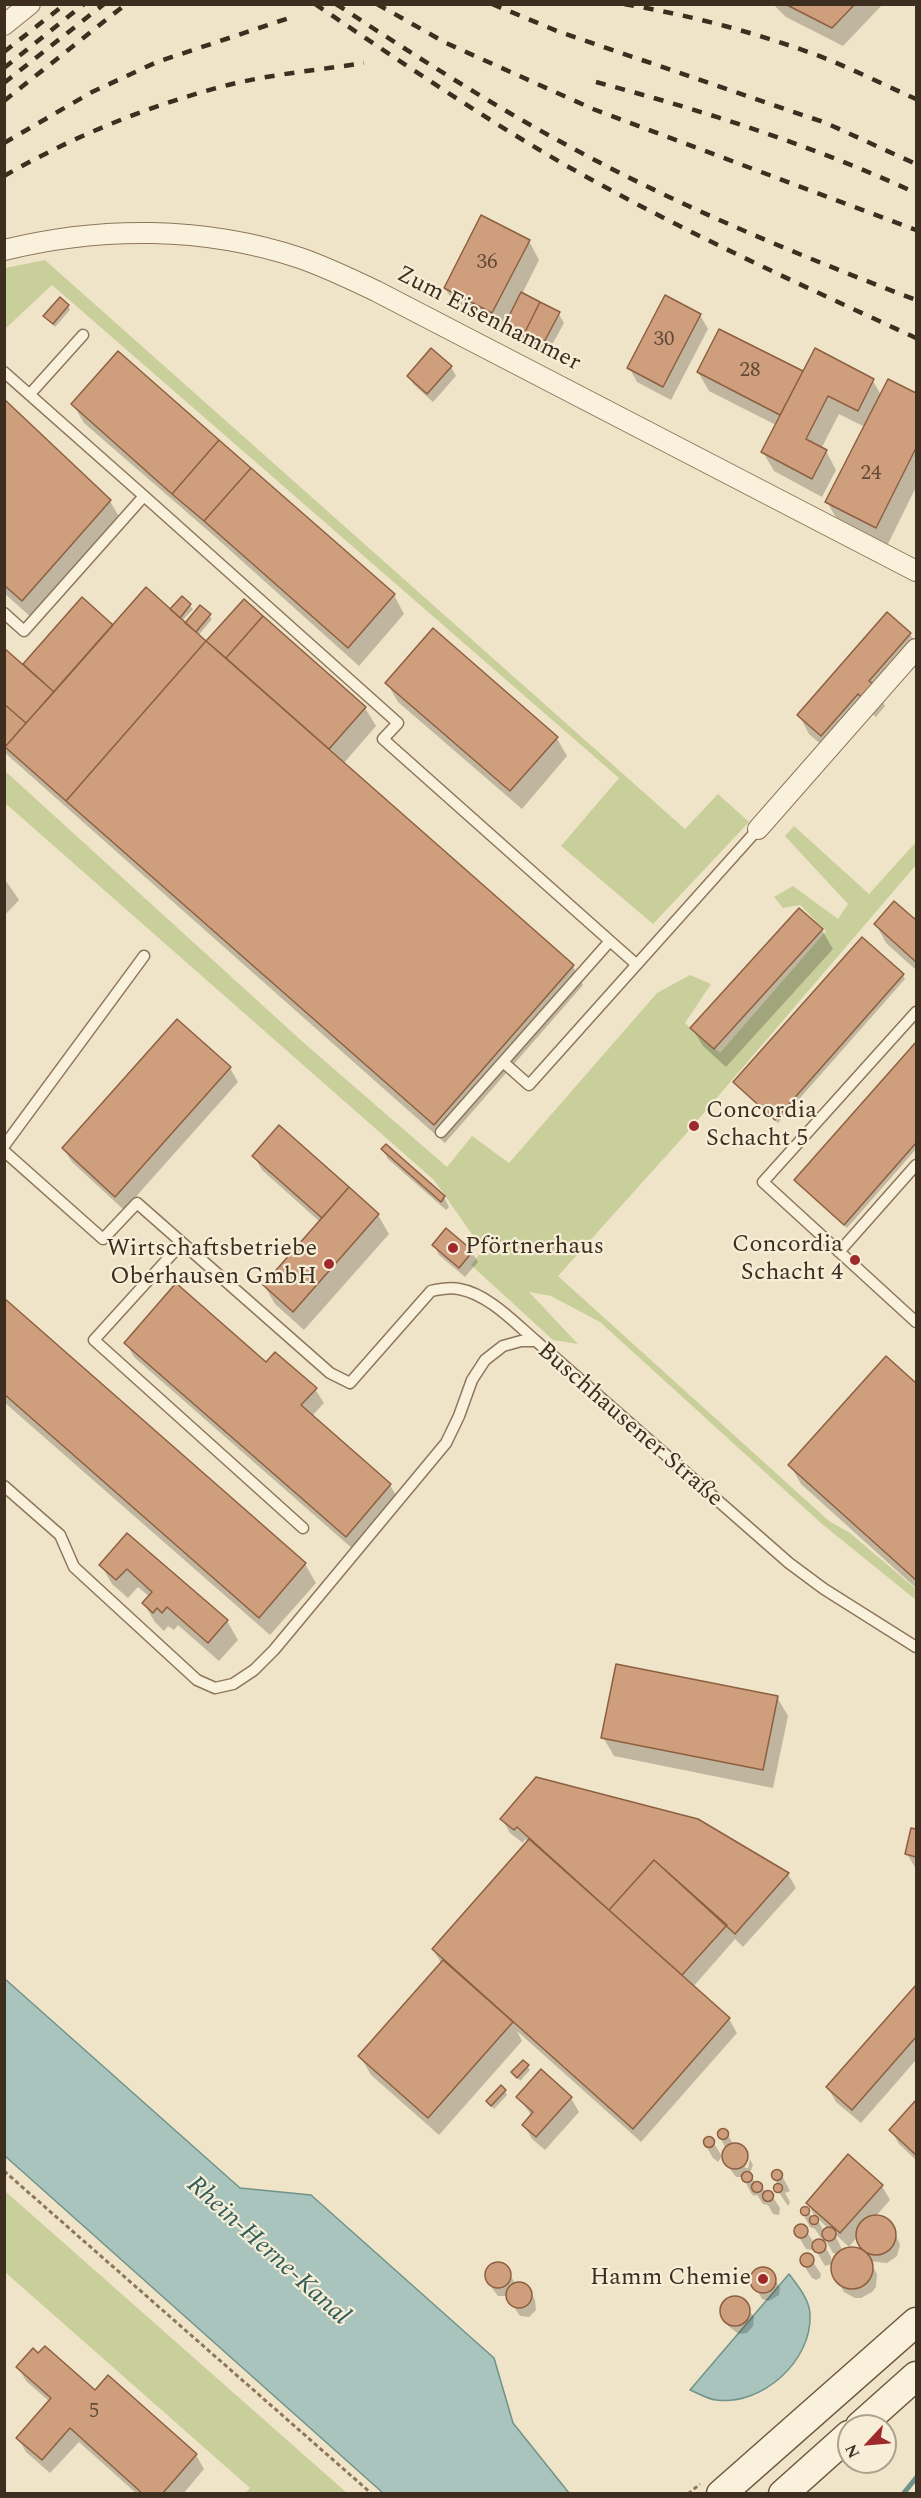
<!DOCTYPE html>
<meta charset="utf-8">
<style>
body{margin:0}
#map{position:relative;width:921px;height:2498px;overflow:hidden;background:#f0e4c8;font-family:Spectral,serif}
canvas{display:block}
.frame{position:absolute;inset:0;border:6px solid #3d2e20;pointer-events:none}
.north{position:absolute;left:837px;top:2414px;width:60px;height:60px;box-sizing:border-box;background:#f7eed8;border:2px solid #ada18e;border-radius:50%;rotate:244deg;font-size:16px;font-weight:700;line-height:24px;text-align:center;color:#3d2e20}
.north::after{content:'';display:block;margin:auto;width:21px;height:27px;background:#9e2a2b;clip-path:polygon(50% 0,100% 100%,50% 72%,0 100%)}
</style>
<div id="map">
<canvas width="921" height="2498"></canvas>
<div class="frame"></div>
<div class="north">N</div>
</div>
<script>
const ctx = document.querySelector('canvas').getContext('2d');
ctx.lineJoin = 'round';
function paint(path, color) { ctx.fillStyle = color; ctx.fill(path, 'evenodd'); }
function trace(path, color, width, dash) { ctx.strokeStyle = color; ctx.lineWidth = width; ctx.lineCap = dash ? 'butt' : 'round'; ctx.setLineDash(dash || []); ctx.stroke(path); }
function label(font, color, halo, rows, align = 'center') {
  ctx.font = font + ' Spectral,serif'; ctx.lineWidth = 4.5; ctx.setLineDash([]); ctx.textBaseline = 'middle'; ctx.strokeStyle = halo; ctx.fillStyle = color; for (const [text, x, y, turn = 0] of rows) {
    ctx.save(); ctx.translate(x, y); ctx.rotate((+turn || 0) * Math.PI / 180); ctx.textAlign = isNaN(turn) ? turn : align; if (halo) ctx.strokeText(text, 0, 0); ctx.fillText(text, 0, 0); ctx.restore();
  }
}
paint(new Path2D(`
 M45,260L685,829L718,794L749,822L653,924L561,846L619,778L52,285L5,329V268Z
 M4,770L304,1043L447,1167L472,1136L509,1163L657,993L690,975L711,984L685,1023L720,1053L826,931L800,905L783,908L774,897L793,886L838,919L848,904L785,836L794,826L869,894L916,842V865L685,1135L558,1276L829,1521L850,1533L916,1589V1600L822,1524L600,1322L551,1296L529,1292L578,1344L553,1340L471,1265L483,1250L434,1180L5,803Z
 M5,2191L347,2493H348H245L250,2488L5,2272Z`), '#c9cf9b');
const water = new Path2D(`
 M5,1979L240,2188L311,2195L494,2358L513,2423L569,2493H383L5,2156Z
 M789,2274C798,2286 810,2300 810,2315C812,2361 762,2406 716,2400C707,2399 698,2393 690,2390Z`);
paint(water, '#a9c4bc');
trace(water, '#6f938a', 1.5);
paint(new Path2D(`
 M773,4H883L843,46L786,17Z
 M529,241L539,260L522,294L558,313L564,323L547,354L511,335L505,326L503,331L456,306L445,288Z
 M68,306L70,310L55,327L45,316Z
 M700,315L708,329L671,400L637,382L629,367Z
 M720,331L803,373L815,350L873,381L881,395L889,381L916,395V487L887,546L838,521L827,502L865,427L839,414L821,449L826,451L836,470L822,497L774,471L763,452L776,425L709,391L698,372Z
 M451,367L456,376L433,402L414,385L408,376Z
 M4,401L110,501L121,520L33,619L4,593Z
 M73,404L394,595L404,614L359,666L213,535L84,423Z
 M182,598L193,609L182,621L185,625L200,607L212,619L198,636L207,643L244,601L365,708L376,726L343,764L573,966L583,985L445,1143L4,752V650L23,666L82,599L113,627L175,615Z
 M910,634L916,644L881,698L885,706L876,717L869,711L832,754L809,734L799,715Z
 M387,683L556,737L567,756L522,809L398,702Z
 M4,878L19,900L4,916Z
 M894,904L916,923V970L886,943L876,924Z
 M800,910L822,930L833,949L726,1067L703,1046L692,1028Z
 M903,975L905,979L778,1123L737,1086L735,1082Z
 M916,1044V1149L847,1228L796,1181Z
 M230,1068L238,1082L124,1210L72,1162L63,1148Z
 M386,1146L444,1197L449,1207L446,1210L388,1159L383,1150Z
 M254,1156L378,1215L389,1234L304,1330L275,1304L264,1285L320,1222L262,1170Z
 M446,1230L472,1252L478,1262L465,1277L439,1255L434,1245Z
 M4,1300L305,1564L316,1583L270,1635L4,1402Z
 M126,1343L266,1364L315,1389L324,1403L312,1416L390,1485L398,1499L354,1550L134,1357Z
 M886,1358L916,1385V1588L801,1484L790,1465Z
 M127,1535L227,1621L238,1640L219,1661L178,1625L174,1630L168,1626L164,1631L155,1622L144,1604L150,1597L138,1587L128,1598L112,1584L101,1565Z
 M777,1697L788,1716L773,1788L614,1756L603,1737Z
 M502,1819L788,1874L796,1888L743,1947L735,1939L693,1987L729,2019L737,2033L641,2142L517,2031L522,2041L439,2135L371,2075L360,2056L442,1964L433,1950L528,1842L525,1839L523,1843L510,1833Z
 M912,1829L916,1830V1869L907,1854Z
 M916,1987V2060L861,2123L836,2102L828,2088Z
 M527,2066L530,2070L520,2081L513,2072Z
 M505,2091L507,2095L494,2109L491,2106Z
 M518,2097L571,2098L579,2112L545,2150L532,2139L524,2125L532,2116Z
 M916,2102V2160L899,2144L891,2130Z
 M721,2130L726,2131L733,2144L743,2146L747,2154L745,2168H748L750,2159L753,2165L750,2173L755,2183H759L766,2192L771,2194L780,2208L779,2215L773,2214L768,2205L763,2204L757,2195L754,2196L751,2193L743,2177H736L730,2169L724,2159L726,2149L719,2135Z
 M709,2138L713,2142L722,2156L718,2162L713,2158L705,2144Z
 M775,2171L780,2172L788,2187L790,2191L785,2193L790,2202L788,2206L776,2188L778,2186L773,2174Z
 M882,2186L890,2200L876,2216L886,2219L891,2223L900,2245L897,2256L887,2263L869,2261L877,2274L876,2287L872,2292L861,2298H855L844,2292L835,2277L833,2264L839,2255L833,2253L824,2237L821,2238L815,2229L810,2227L802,2212L806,2208L812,2217L816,2218L807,2203ZM817,2218L829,2229L825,2233L817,2219ZM835,2234L849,2247L857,2237L866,2253L852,2249L843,2252Z
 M799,2226H803L814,2243L819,2241L823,2243L831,2257V2264L825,2266L814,2247L812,2250L806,2249L797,2234L796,2230Z
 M809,2256L821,2274L820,2278L816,2280L812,2278L803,2264V2257Z
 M496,2263L505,2266L516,2285L522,2284L530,2290L535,2300L536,2310L529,2317L520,2316L507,2296H498L492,2288L486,2278L488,2269Z
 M759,2269L770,2271L780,2288L779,2295L769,2301L762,2299L751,2280L753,2273Z
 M730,2298H739L754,2317L753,2326L747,2333L739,2334L728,2326L723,2316L724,2303Z
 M18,2367L95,2392L108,2377L196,2455L204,2469L183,2494H137L79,2442L50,2473L26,2452L18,2438L50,2402L26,2381Z`), '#0003');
trace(new Path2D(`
 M903,2494L916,2478`), '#6f938a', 5);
const building = new Path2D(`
 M785,4H855L832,28Z
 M481,215L530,240L492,313L444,288Z
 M521,292L540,302L523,336L504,326Z
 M665,295L701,314L663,387L627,368Z
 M60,297L69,305L53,324L43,316Z
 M540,302L560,312L542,346L523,336Z
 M719,329L803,371L780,415L697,372Z
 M431,348L452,366L427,394L407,376Z
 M815,348L874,379L858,411L828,396L806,439L827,450L812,479L761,452Z
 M118,351L219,440L172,494L71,404Z
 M888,379L916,393V448L876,528L825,502Z
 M4,399L111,500L22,601L4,585Z
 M219,440L251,468L204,521L172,494Z
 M251,468L395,594L348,648L204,521Z
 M146,587L206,641L66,801L5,747Z
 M182,596L191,604L180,618L170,609Z
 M82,597L113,625L54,692L23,664Z
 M244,599L263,616L226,658L206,641Z
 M200,605L211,614L196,632L185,623Z
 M887,612L911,633L869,681L876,686L864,700L858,694L821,736L797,715Z
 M263,616L366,707L329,749L226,658Z
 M433,628L558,737L510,791L385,683Z
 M206,641L574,965L434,1125L66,801Z
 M4,648L54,692L26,723L4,704Z
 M4,704L26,723L5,747L4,746Z
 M894,901L916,920V962L874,924Z
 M799,908L823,929L714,1049L690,1028Z
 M862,937L904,974L775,1120L733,1082Z
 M177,1019L231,1067L115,1197L62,1148Z
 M916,1042V1143L844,1225L794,1180Z
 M279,1125L349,1187L322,1218L252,1156Z
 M386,1144L445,1196L441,1202L381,1149Z
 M349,1187L379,1214L293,1312L263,1285Z
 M446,1228L473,1251L459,1268L432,1245Z
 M176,1283L266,1362L275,1352L317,1388L301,1405L391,1484L346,1537L124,1343Z
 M4,1298L306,1563L259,1618L4,1394Z
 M886,1356L916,1383V1580L788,1465Z
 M127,1533L228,1620L208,1643L167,1607L162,1613L157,1608L153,1613L142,1603L152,1592L127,1569L116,1580L99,1565Z
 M616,1664L778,1696L763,1770L601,1738Z
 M536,1777L698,1819L789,1873L735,1934L654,1860L609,1910L517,1827L514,1830L500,1819Z
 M911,1828L916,1829V1857L905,1854Z
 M529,1839L730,2018L633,2129L432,1949Z
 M654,1860L727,1925L682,1975L609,1910Z
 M443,1960L513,2022L428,2118L358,2056Z
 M916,1985V2037L852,2110L826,2087Z
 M523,2060L529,2065L517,2078L511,2072Z
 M541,2069L572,2097L536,2137L522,2125L533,2112L516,2097Z
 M501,2085L506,2090L491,2106L486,2101Z
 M916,2100V2155L889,2130Z
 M717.5 2134a5.5 5.5 0 1 1 11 0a5.5 5.5 0 1 1-11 0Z
 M703.5 2142a5.5 5.5 0 1 1 11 0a5.5 5.5 0 1 1-11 0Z
 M722 2156a13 13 0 1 1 26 0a13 13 0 1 1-26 0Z
 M848,2154L883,2185L840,2233L806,2203Z
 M771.5 2175a5.5 5.5 0 1 1 11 0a5.5 5.5 0 1 1-11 0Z
 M741.5 2177a5.5 5.5 0 1 1 11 0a5.5 5.5 0 1 1-11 0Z
 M751.5 2187a5.5 5.5 0 1 1 11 0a5.5 5.5 0 1 1-11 0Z
 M773.5 2188a4.5 4.5 0 1 1 9 0a4.5 4.5 0 1 1-9 0Z
 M762.5 2196a5.5 5.5 0 1 1 11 0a5.5 5.5 0 1 1-11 0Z
 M800.5 2211a4.5 4.5 0 1 1 9 0a4.5 4.5 0 1 1-9 0Z
 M856 2235a20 20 0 1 1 40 0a20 20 0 1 1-40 0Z
 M809.5 2220a4.5 4.5 0 1 1 9 0a4.5 4.5 0 1 1-9 0Z
 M794 2231a7 7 0 1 1 14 0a7 7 0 1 1-14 0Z
 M822 2234a7 7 0 1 1 14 0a7 7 0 1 1-14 0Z
 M812 2246a7 7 0 1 1 14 0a7 7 0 1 1-14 0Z
 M831 2268a21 21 0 1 1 42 0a21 21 0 1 1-42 0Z
 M800 2260a7 7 0 1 1 14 0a7 7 0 1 1-14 0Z
 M485 2275a13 13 0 1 1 26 0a13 13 0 1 1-26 0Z
 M750 2280a13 13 0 1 1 26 0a13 13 0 1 1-26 0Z
 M506 2295a13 13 0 1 1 26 0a13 13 0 1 1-26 0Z
 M720 2311a15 15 0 1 1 30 0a15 15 0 1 1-30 0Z
 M45,2346L95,2390L108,2375L197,2454L162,2494H143L70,2428L42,2460L16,2438L51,2398L16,2367L33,2348L38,2353Z`);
paint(building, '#cf9f7d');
trace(building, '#8d5f41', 1.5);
const lane = new Path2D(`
 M4,372L144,496
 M30,394L83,335
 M4,613L24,631L144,496L398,723L383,739L610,941
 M916,1012L763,1182L916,1322
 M503,1062L529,1085L758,829
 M441,1132L610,941L636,964
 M4,1146L144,956
 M4,1151L103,1239L137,1203L330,1373L350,1383L431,1291C440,1289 450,1287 459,1289C488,1294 514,1322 536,1341
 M182,1243L94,1340L303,1528
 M839,1252L916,1165
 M4,1486L60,1535L74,1567L197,1680L215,1688L233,1684L254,1670L274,1650L446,1443L459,1416L472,1380L485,1360L503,1346L521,1341H536L789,1563L824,1589L916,1647`);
const street = new Path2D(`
 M4,25L30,4
 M4,250C101,226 204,226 300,258C326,267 351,279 376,291L916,571
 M758,829L916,649`);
const secondary = new Path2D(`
 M860,2426L916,2376
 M721,2494L916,2322
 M783,2494L849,2435`);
trace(lane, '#8d765c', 13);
trace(street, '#8d765c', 22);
trace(secondary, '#6f573f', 31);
trace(new Path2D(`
 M4,2171L372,2494
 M688,2494L700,2484`), '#8d765c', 3, [4.5, 3]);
trace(lane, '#faf1dc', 10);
trace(street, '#faf1dc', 20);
trace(secondary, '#faf1dc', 28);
trace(new Path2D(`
 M315,4C398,60 480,116 567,166C680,230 799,284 916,338
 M336,4C414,55 493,106 576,150C685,209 801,256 916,300
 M377,4L446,43L593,109L916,230
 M492,4L557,31L826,123L916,164
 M624,4C688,15 750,31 811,53C847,66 882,84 916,99
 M4,52L65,4
 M4,68L84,4
 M596,82C705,111 814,146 916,193
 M4,83L104,4
 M4,101L126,4
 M4,143L92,92L157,62L295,16
 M4,176C74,136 150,105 228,85C272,74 319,70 364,63`), '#3d2e20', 4.5, [10, 10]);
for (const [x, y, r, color] of [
 [694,1126,6,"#9e2a2b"],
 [453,1248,6,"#9e2a2b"],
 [855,1260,6,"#9e2a2b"],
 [329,1264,6,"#9e2a2b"],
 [763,2279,6,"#9e2a2b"]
]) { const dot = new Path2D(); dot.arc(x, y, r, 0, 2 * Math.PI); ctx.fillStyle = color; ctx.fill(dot); trace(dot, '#f7eed8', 2); }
label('21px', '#624a37', null, [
 ["36",487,264],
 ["30",664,341],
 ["28",750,372],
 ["24",871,475],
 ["5",94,2413]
]);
label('24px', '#3d2e20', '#f7eed8', [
 ["Zum Eisenhammer",488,320,27],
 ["Buschhausener Straße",629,1426,41]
]);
label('24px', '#3d2e20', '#f7eed8', [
 ["Concordia",706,1112,"left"],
 ["Schacht 5",706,1140,"left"],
 ["Concordia",843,1246],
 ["Schacht 4",843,1274],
 ["Pförtnerhaus",465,1248,"left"],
 ["Wirtschaftsbetriebe",317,1250],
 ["Oberhausen GmbH",317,1278],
 ["Hamm Chemie",751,2279]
], 'right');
label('italic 26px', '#2f5d5a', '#f7eed8', [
 ["Rhein-Herne-Kanal",267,2252,42]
]);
</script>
